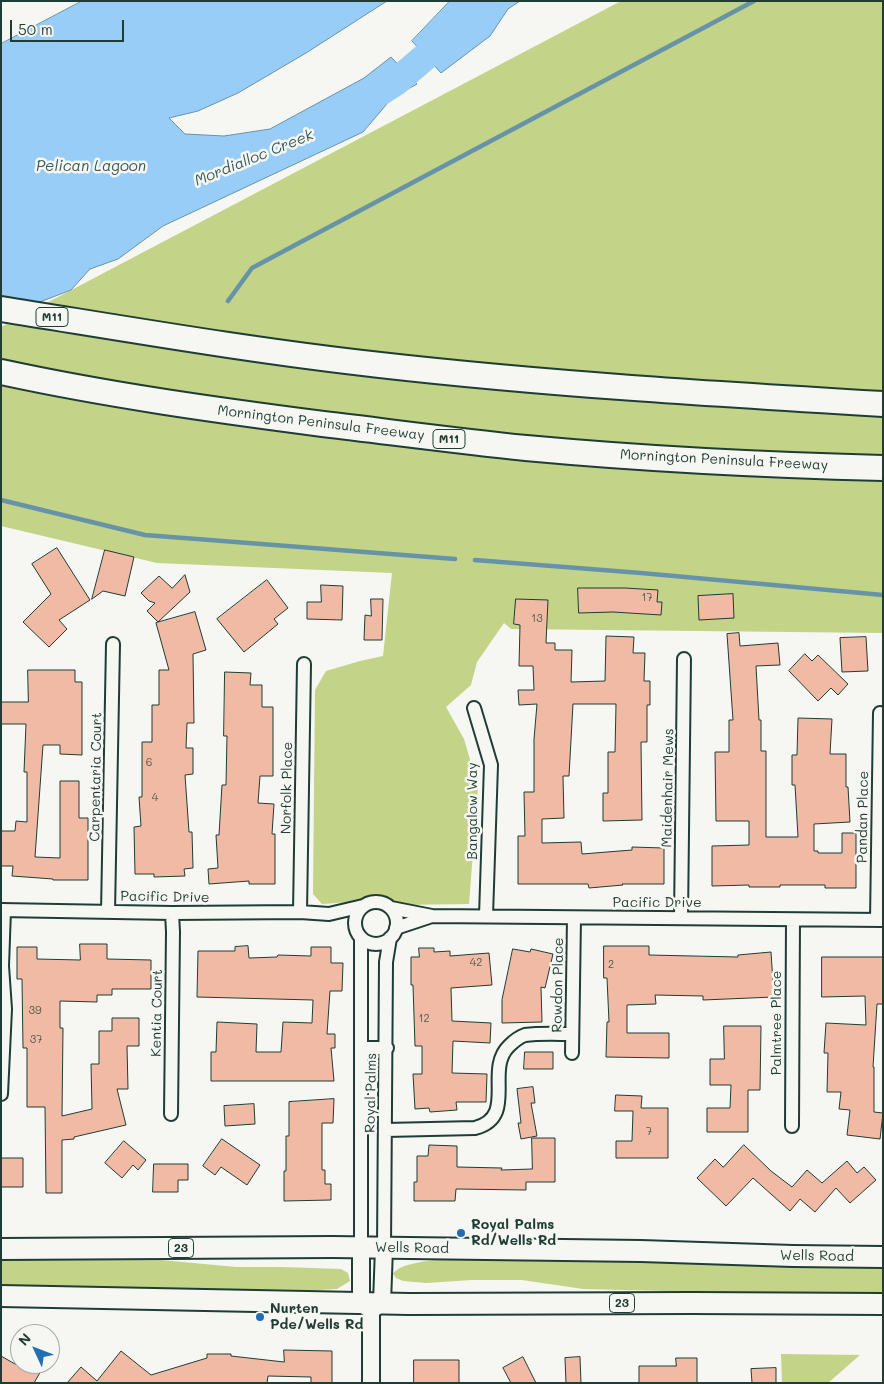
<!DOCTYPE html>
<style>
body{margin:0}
#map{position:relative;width:884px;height:1384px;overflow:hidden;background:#f6f6f2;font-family:Mali,sans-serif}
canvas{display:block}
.frame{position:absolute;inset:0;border:2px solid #1f3d34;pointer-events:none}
.north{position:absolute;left:10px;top:1324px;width:50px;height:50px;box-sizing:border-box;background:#f6f6f2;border:1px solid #a0aca6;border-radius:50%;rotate:313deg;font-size:14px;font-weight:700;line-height:20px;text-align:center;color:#1f3d34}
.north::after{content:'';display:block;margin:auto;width:18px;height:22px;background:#1f6fb2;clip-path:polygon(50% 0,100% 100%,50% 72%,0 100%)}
.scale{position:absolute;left:10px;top:20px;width:114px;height:22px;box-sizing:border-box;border:2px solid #1f3d34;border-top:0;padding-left:6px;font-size:15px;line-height:18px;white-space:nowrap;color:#1f3d34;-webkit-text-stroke:4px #f6f6f2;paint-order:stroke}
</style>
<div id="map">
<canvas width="884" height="1384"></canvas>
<div class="frame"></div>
<div class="north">N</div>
<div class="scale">50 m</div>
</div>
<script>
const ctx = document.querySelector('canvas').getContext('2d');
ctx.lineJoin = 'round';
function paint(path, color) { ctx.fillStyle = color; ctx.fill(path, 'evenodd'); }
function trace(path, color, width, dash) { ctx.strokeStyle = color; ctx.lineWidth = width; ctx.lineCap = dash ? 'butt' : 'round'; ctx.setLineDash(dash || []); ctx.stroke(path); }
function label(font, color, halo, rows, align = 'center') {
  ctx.font = font + ' Mali,sans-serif'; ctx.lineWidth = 5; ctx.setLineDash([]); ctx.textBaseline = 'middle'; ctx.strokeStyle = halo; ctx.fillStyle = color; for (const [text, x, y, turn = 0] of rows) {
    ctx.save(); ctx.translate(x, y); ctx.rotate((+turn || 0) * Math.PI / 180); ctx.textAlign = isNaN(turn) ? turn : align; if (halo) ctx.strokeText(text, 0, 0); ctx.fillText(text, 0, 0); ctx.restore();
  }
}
paint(new Path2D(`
 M621,1H883V633L511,629L504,623L477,662L471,685L446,707L464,739L478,787L469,904L397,905L378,900L322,904L313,894L315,690L326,671L360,661L383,656L392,573L157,563L1,526V327Z
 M1,1256L140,1258L236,1267H282L341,1269L348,1273L350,1281L337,1289L319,1290L1,1288Z
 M487,1257L883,1264V1294L707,1292L583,1289L522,1280H472L426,1283L403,1281L396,1278L393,1274C402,1258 468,1258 487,1257Z
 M781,1354L860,1355L828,1383H782Z`), '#c3d388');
const water = new Path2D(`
 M82,1H387L306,53L238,93L198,111L169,118L185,134L224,136L270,129L364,78L391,57L417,84L392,98L363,132L163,226L118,259L90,269L71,290L19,310L1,322V44Z
 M450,1H520L508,9L490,36L441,73L412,41Z`);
paint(water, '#97cdf6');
trace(water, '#6793a8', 1);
trace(new Path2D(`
 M228,301L252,268L754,1
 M1,500L145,535L455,559
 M475,560L641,573L883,595`), '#6793a8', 4.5);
trace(new Path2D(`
 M377,94L397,81L447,38L478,1`), '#97cdf6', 28);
const building = new Path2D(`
 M57,548L90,600L59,620L67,629L49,647L23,622L51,594L32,564Z
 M105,550L134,557L125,596L103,591L92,599Z
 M185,575L190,592L158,622L147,611L155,603L149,601L141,593L159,576L172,588Z
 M267,580L288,608L274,619L278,624L244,652L217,619Z
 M321,585L343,586L342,620L307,619V602H321Z
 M578,588H625L658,590L657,602H662L661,615L613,612L579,613Z
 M733,594L734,618L699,620L698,596Z
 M371,599H383L382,640H364L365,615L371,616Z
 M516,599L548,600L546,643H555V650H572L571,682L605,681L606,636L634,637L633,653H645L644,681H650V705H647V742H641L642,820L603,821V793H608V752H615L616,704H573L569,776H563L564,818L542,819V843L581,842L582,854L632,850V847L664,848V884H622L623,885L589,888L588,884H518V836H525L524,792H534V739L537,704L519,705L518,690H534L533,666H519L520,625L514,624Z
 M195,612L206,650L193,654L194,723H187L186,748H193V774L185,775L189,832H192L193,868L184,869L185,876L154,877V874H135L134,827L141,826L139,797H142V742H152V705H159V670H169L156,623Z
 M739,633L740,646L778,643L780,665L756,666L759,720H761V751H766V837H798L795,785H792V755H797L798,718L832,719L830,754H846V787H848L850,822L814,824V851H818V853H842V833H856V888H825V885H780V887H749V885L712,886V846L749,845V821H716L715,752H729V720H733L727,634Z
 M866,637L868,671L842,672L840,638Z
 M805,654L812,661L818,655L848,684L838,695L831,688L818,701L789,671Z
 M28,670H75V682H82V755L60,754V745H43L35,857L60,858V781H79V818H88V880H53V879L12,876L13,866H1V831H15L16,821L27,822V772H24L26,724H1V702H28Z
 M225,672L251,673L250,685H262V707H273V776H260L258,803L274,804L272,834H275V884H249V881L209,884L208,869L218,868L216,835H219L222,785H226L227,736H224Z
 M80,944H107V959L151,960V989H112V995H97V1002L60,1001V1028H63L62,1116L92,1109L91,1064H99V1031H112V1018H139V1046H127L128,1089H117L126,1125L74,1137V1139L62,1140V1193H46L45,1107H27V1048H23L22,979H17V947H37V959L80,960Z
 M248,946L249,958L277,957L278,955L311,956V947H331V963H343L342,991H330L327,1034H335V1048H331L334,1081H211V1052H216L217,1022L257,1024L256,1052H281L283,1022L312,1023L313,1000L197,997L198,951H235V947Z
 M604,946H649V955L738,957V955L771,952L774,997L703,1000V996L655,995L656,1004L627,1005V1033H669V1058L606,1057L607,1022H609L607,978H604Z
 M419,948H434V952L450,951V956L489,953L492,985L451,988L452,1021L491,1023L490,1043L453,1041L452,1073L487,1074L486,1102H456L457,1110L430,1112L429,1108L415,1109L413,1074H422V1046H415L413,985H411V957H419Z
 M513,949L530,952L531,949L553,954L545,988L541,987L542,1022L502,1023V1000Z
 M822,957H883V1004H877L873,1067H874V1112L883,1113L880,1139L847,1135L850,1110L839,1109L841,1092H827L828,1053H824L826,1023L866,1025L865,996L822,997Z
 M724,1026H761L760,1090H748V1132H707V1108H730L731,1085H710V1059H724Z
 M525,1052H553V1069H524Z
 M533,1087L535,1103H531L537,1136L521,1139L518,1123H521L517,1089Z
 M616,1095L642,1096L641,1108H668V1158H616V1141H632L633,1111H615Z
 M334,1099L333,1123H322V1170H325V1184H331V1200L284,1201V1171H286V1136H289V1102Z
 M254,1104L255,1124L225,1126L224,1106Z
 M532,1138H555V1182H526V1190L456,1189L455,1201H414V1182H417V1156H428L429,1145L457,1146V1167L502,1168L501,1170L532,1169Z
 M222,1139L260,1165L247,1185L221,1167L215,1175L203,1166Z
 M124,1141L146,1160L138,1170L133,1165L122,1178L105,1163Z
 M744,1145L771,1171L792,1187L807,1170L822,1183L847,1161L857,1173L864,1167L876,1180L850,1203L836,1188L815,1212L800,1199L790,1211L753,1178L726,1206L697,1178L715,1159L723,1167Z
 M1,1158H23V1187H1Z
 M154,1164H188V1180H178V1192H153Z
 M284,1350L332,1351V1383H311V1377L268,1376L267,1383H67L81,1367L97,1381L121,1351L151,1375L207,1358V1354H231V1356L284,1362Z
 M1,1356L15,1364H45L34,1383H1Z
 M523,1357L536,1383H511L503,1368Z
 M580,1357L581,1383H566L565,1358Z
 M676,1358H697V1383H639V1366H676Z
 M414,1360H459V1383H414Z
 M776,1368V1383H752L751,1369Z`);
paint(building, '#f0baa4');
trace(building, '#1f3d34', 1);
const minor = new Path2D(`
 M474,708L491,765L486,916
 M355 923a21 21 0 1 1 42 0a21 21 0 1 1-42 0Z
 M391,908L432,916L883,920
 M1,910L172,913L300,912L329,914L363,906
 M108,912L113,644
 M300,912L304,664
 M681,918L684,659
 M877,920L880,713
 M396,928L432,916
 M361,1048H387
 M572,1053L574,918
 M1,1094L5,1009L2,966L4,910
 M171,1114L173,932L172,913
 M792,1126L793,920
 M386,1130L475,1128C518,1117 484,1070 509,1046C514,1041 519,1037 525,1035C540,1033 557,1034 572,1034
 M361,1247V938
 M384,1248L386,962L390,938`);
const tertiary = new Path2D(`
 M361,1247V1303L369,1309
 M373,1309L382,1303L384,1248
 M371,1383V1310`);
const primary = new Path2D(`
 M1,1249L332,1247L641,1251L793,1256L883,1257
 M1,1296L409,1304L691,1303L883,1304`);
const motorway = new Path2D(`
 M1,309C127,329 253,351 380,365C547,384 715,394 883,404
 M1,372C107,395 215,410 323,424C391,432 458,441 526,448C645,459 764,465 883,468`);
trace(minor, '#1f3d34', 16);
trace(tertiary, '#1f3d34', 20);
trace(primary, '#1f3d34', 24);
trace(motorway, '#1f3d34', 28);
trace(minor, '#f6f6f2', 12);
trace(tertiary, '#f6f6f2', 16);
trace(primary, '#f6f6f2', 20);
trace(motorway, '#f6f6f2', 24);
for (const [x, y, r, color] of [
 [461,1233,5,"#1f6fb2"],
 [260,1317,5,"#1f6fb2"]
]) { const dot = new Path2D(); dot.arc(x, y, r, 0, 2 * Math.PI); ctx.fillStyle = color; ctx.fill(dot); trace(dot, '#f6f6f2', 2); }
label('11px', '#535c50', null, [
 ["17",647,598],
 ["13",537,619],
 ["6",149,763],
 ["4",155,798],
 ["42",476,963],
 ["2",611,965],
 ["39",35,1011],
 ["12",424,1019],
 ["37",36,1040],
 ["7",649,1132]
]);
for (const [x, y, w] of [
 [52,317,32],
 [449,439,32],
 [181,1248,25],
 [622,1303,25]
]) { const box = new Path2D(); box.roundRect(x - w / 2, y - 9.5, w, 19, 4); ctx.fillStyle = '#f6f6f2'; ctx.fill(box); trace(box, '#1f3d34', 1); }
label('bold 12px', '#1f3d34', null, [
 ["M11",52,317],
 ["M11",449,439],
 ["23",181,1248],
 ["23",622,1303]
]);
label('14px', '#1f3d34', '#f6f6f2', [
 ["Mornington Peninsula Freeway",321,423,7],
 ["Mornington Peninsula Freeway",724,460,3],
 ["Carpentaria Court",96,777,-89],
 ["Norfolk Place",287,788,-89],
 ["Maidenhair Mews",668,788,-89],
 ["Bangalow Way",473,811,-90],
 ["Pandan Place",863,817,-89],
 ["Pacific Drive",165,897,1],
 ["Pacific Drive",657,903],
 ["Rowdon Place",558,985,-89],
 ["Kentia Court",157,1013,-89],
 ["Palmtree Place",777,1023,-90],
 ["Royal Palms",371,1093,-89],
 ["Wells Road",412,1248,1],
 ["Wells Road",817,1256,1]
]);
label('bold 14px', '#1f3d34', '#f6f6f2', [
 ["Royal Palms",471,1225],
 ["Rd/Wells Rd",471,1241],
 ["Nurten",270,1309],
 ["Pde/Wells Rd",270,1325]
], 'left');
label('italic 15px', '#375a5b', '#f6f6f2', [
 ["Mordialloc Creek",254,158,-22],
 ["Pelican Lagoon",91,166]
]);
</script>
